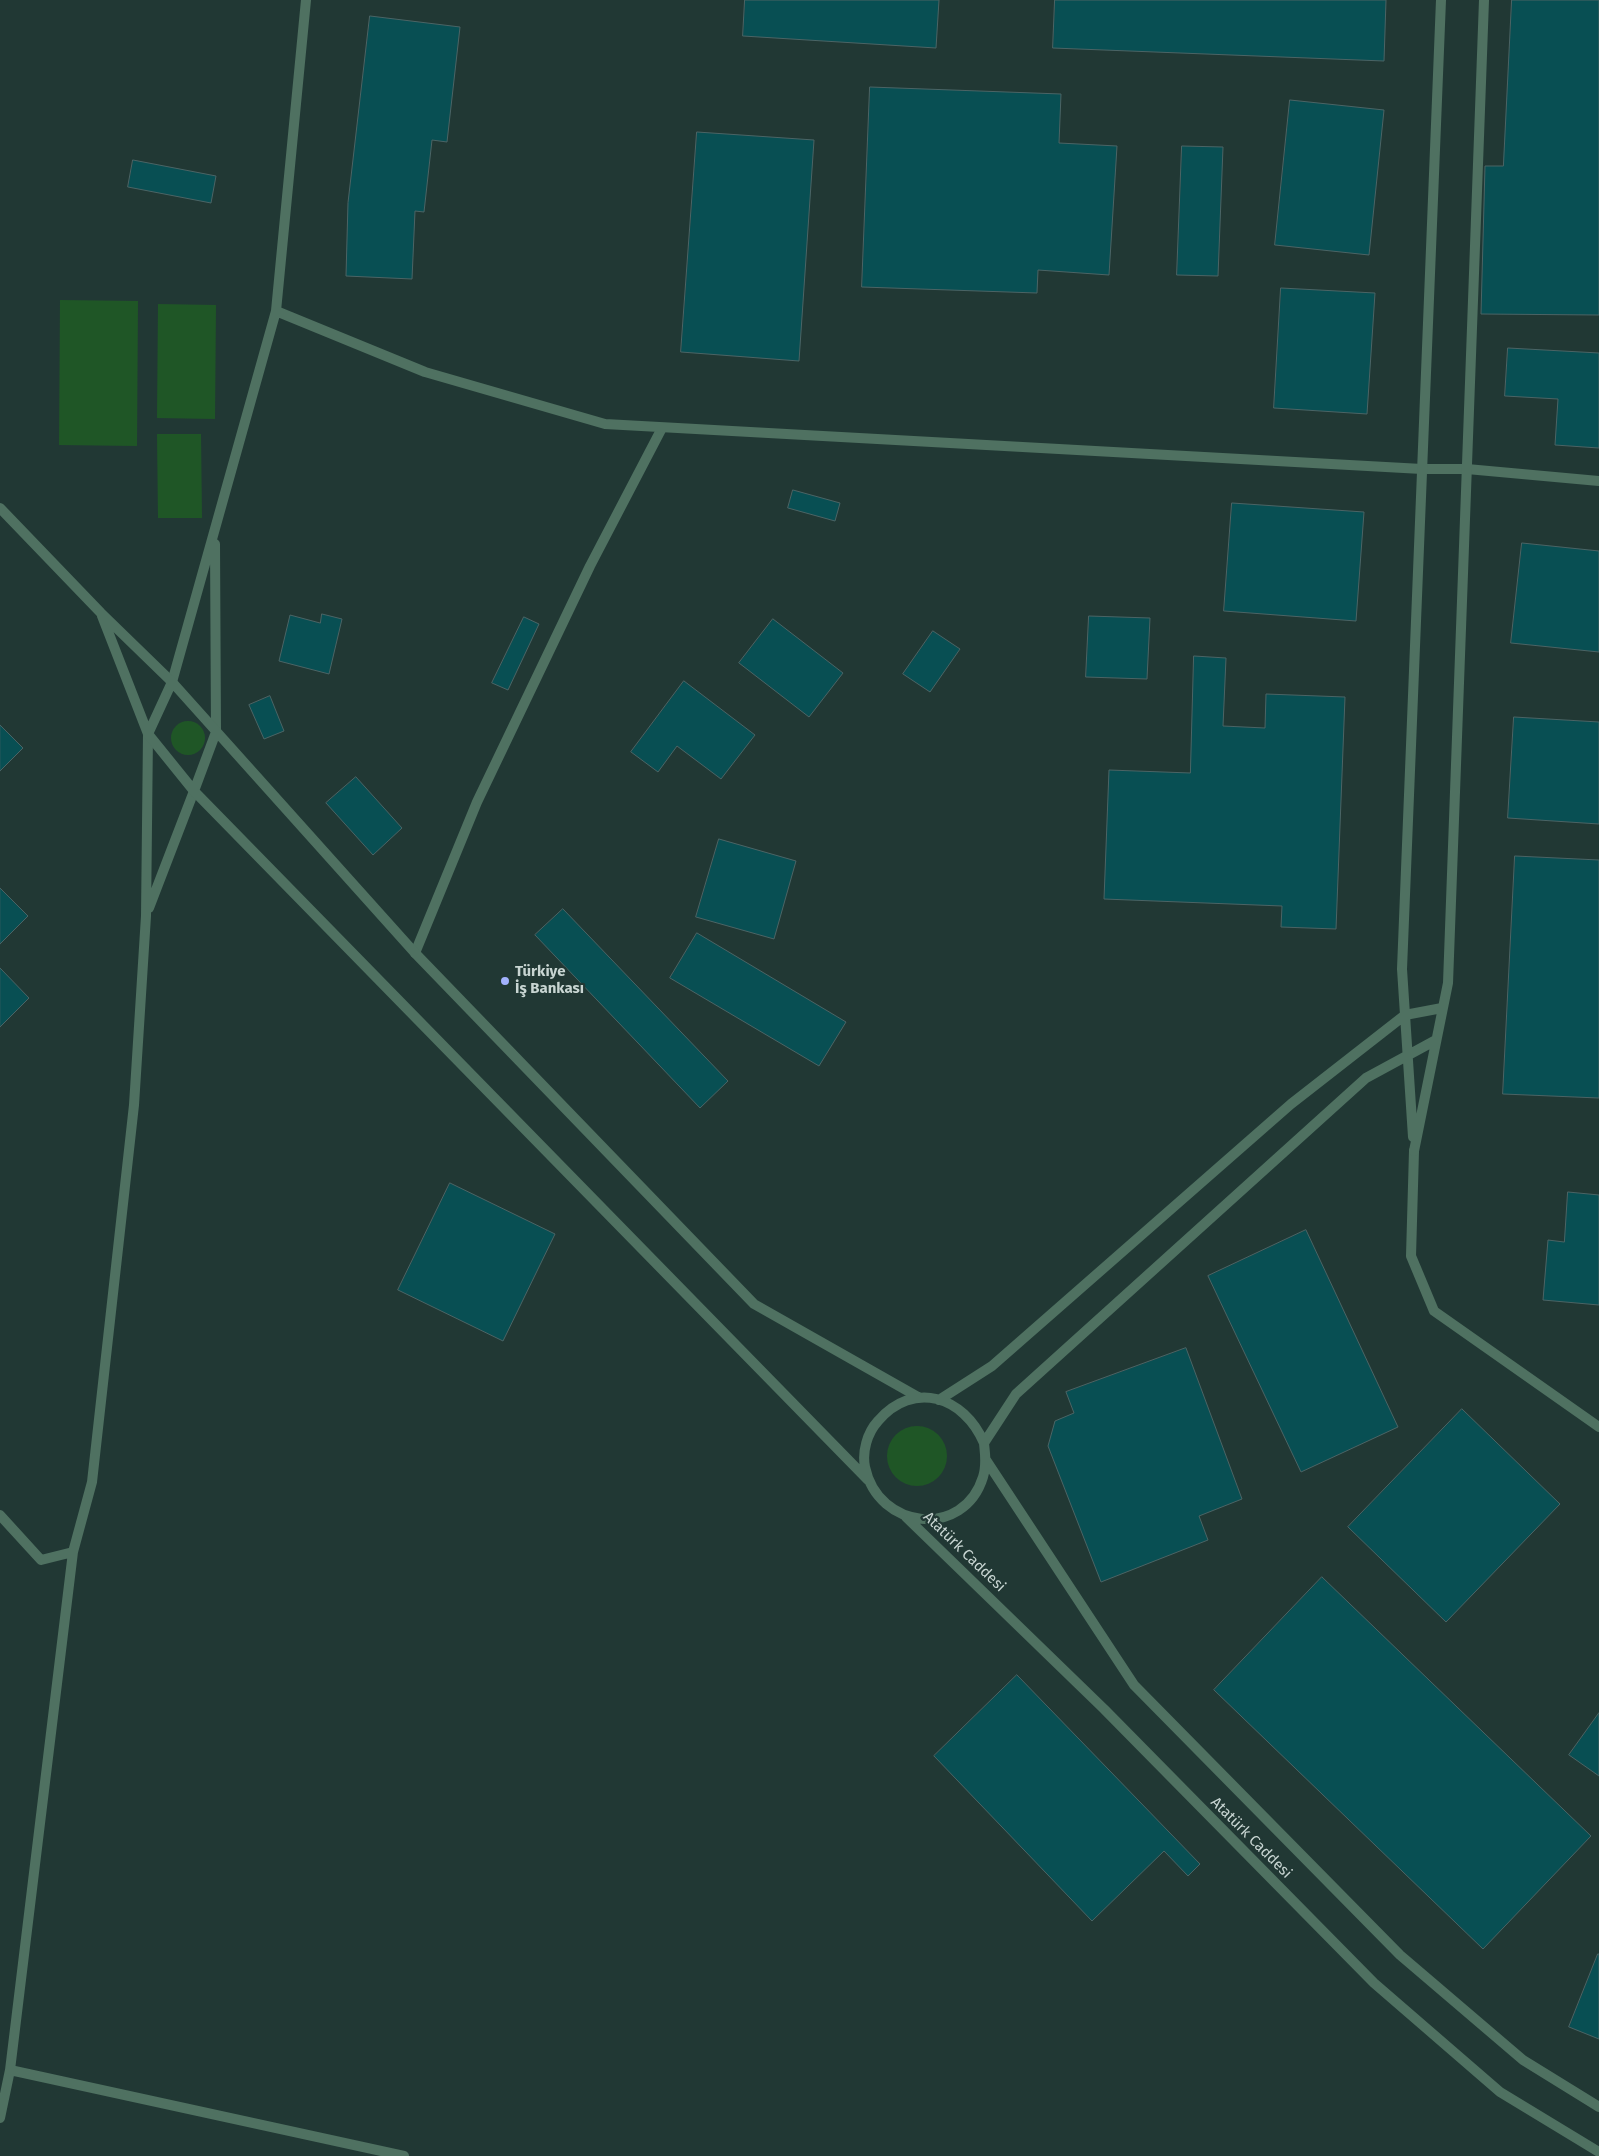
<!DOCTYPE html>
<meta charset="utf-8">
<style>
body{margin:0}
canvas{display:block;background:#213834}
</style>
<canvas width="1599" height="2156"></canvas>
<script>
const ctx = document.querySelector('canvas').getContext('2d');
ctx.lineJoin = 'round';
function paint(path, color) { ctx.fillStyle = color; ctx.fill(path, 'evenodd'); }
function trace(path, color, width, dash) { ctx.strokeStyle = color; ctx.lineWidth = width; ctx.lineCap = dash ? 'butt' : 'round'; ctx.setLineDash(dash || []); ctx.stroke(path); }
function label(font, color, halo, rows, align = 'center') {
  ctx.font = font + ' "Fira Sans",sans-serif'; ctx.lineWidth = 4.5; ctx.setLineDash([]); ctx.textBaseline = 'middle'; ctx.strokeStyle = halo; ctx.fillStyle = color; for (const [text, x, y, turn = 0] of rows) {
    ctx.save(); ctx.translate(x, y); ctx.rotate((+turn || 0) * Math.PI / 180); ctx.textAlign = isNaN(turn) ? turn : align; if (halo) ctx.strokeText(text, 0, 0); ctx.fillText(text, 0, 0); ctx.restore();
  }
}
paint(new Path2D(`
 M60,300L138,301L137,446L59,445Z
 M158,304L216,305L215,419L157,418Z
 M157,434H201L202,518H158Z
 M171 738a17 17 0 1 1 34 0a17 17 0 1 1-34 0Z
 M887 1456a30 30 0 1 1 60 0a30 30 0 1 1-60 0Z`), '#1f5626');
const building = new Path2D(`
 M745,0H939L936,48L743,36Z
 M1055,0H1386L1384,61L1053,48Z
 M1512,0H1599V315L1481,314L1485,166H1503Z
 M370,16L460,27L447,142L432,140L424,212L415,211L412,279L346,276L348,203Z
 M870,87L1061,94L1059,143L1117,146L1109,275L1038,270L1037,293L862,287Z
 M1290,100L1384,110L1369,255L1275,245Z
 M697,132L814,140L799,361L681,352Z
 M1182,146L1223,147L1218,276L1177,275Z
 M133,160L216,176L211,203L128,187Z
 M1281,288L1375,293L1367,414L1274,408Z
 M1508,348L1599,353V448L1555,445L1558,399L1505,396Z
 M793,490L840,503L835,521L788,508Z
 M1232,503L1364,512L1356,621L1224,611Z
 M1522,543L1599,551V652L1511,643Z
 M322,614L342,619L329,674L279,661L290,615L320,623Z
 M1089,616L1150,618L1147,679L1086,677Z
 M524,617L539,624L508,690L492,683Z
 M773,619L843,673L809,717L739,663Z
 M933,631L960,649L930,692L903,674Z
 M1194,656L1226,658L1223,726L1265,728L1266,694L1345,697L1336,929L1281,927L1282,906L1104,899L1109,770L1190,773Z
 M684,681L755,735L721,779L677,746L658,772L631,752Z
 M270,696L284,731L264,739L249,705Z
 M1514,717L1599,722V824L1508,818Z
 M0,725L23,748L0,771Z
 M356,777L402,828L373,855L326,803Z
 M719,839L796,861L774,939L696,917Z
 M1515,856L1599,860V1098L1503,1094Z
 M0,888L28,916L0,944Z
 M563,909L728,1081L700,1108L535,935Z
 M697,933L846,1022L819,1066L670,978Z
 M0,968L29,998L0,1027Z
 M450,1183L555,1234L503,1341L398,1290Z
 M1568,1192L1599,1195V1305L1543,1300L1548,1240L1564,1242Z
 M1306,1230L1398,1427L1301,1472L1208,1276Z
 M1186,1348L1242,1499L1199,1516L1208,1540L1101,1582L1048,1446L1055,1421L1074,1413L1066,1392Z
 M1462,1409L1560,1504L1446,1622L1348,1527Z
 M1322,1577L1591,1836L1483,1949L1214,1690Z
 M1017,1675L1200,1864L1188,1876L1164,1851L1092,1921L934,1756Z
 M1599,1713V1776L1569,1755Z
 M1598,1954H1599V2039L1569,2027Z`);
paint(building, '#084f53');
trace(building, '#4b6465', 1);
trace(new Path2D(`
 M415,953L477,802L590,566L662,428`), '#4f7161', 10);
trace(new Path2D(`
 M276,311L425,372L605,424L1422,469H1467L1599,481
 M215,544L216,732
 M172,682L276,311L306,0
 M149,908L194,791
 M1414,1151L1411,1256L1434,1311L1599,1427
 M0,1515L41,1560L73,1552L92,1482L134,1105L146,916L148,734
 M10,2070L404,2156
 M0,2118L10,2070L73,1552`), '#4f7161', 10);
trace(new Path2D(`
 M0,508L101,613L172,682L415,953L754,1304L920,1398
 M102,616L148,734L194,791L868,1480
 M148,734L172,682
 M194,791L216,732
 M1413,1137L1402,969L1441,0
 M1414,1151L1448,983L1484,0
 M939,1400L992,1366L1291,1104L1405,1015L1442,1008
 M984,1443C964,1396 913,1380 878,1421C867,1433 862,1452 865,1467C878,1530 964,1539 983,1477C987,1465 985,1454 984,1443L1016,1394L1366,1078L1436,1040
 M986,1460L1134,1685L1400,1955L1523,2060L1599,2107
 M906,1517L1104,1709L1374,1983L1500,2092L1599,2152`), '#4f7161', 10);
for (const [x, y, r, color] of [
 [505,981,5,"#a2b2fd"]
]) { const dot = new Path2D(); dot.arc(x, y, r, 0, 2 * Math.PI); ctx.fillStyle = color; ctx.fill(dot); trace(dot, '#213834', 2); }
label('bold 15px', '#c8d5d2', '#213834', [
 ["Türkiye",515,972],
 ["İş Bankası",515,989]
], 'left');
label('15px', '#c8d5d2', '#213834', [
 ["Atatürk Caddesi",964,1552,44],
 ["Atatürk Caddesi",1251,1838,45]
]);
</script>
